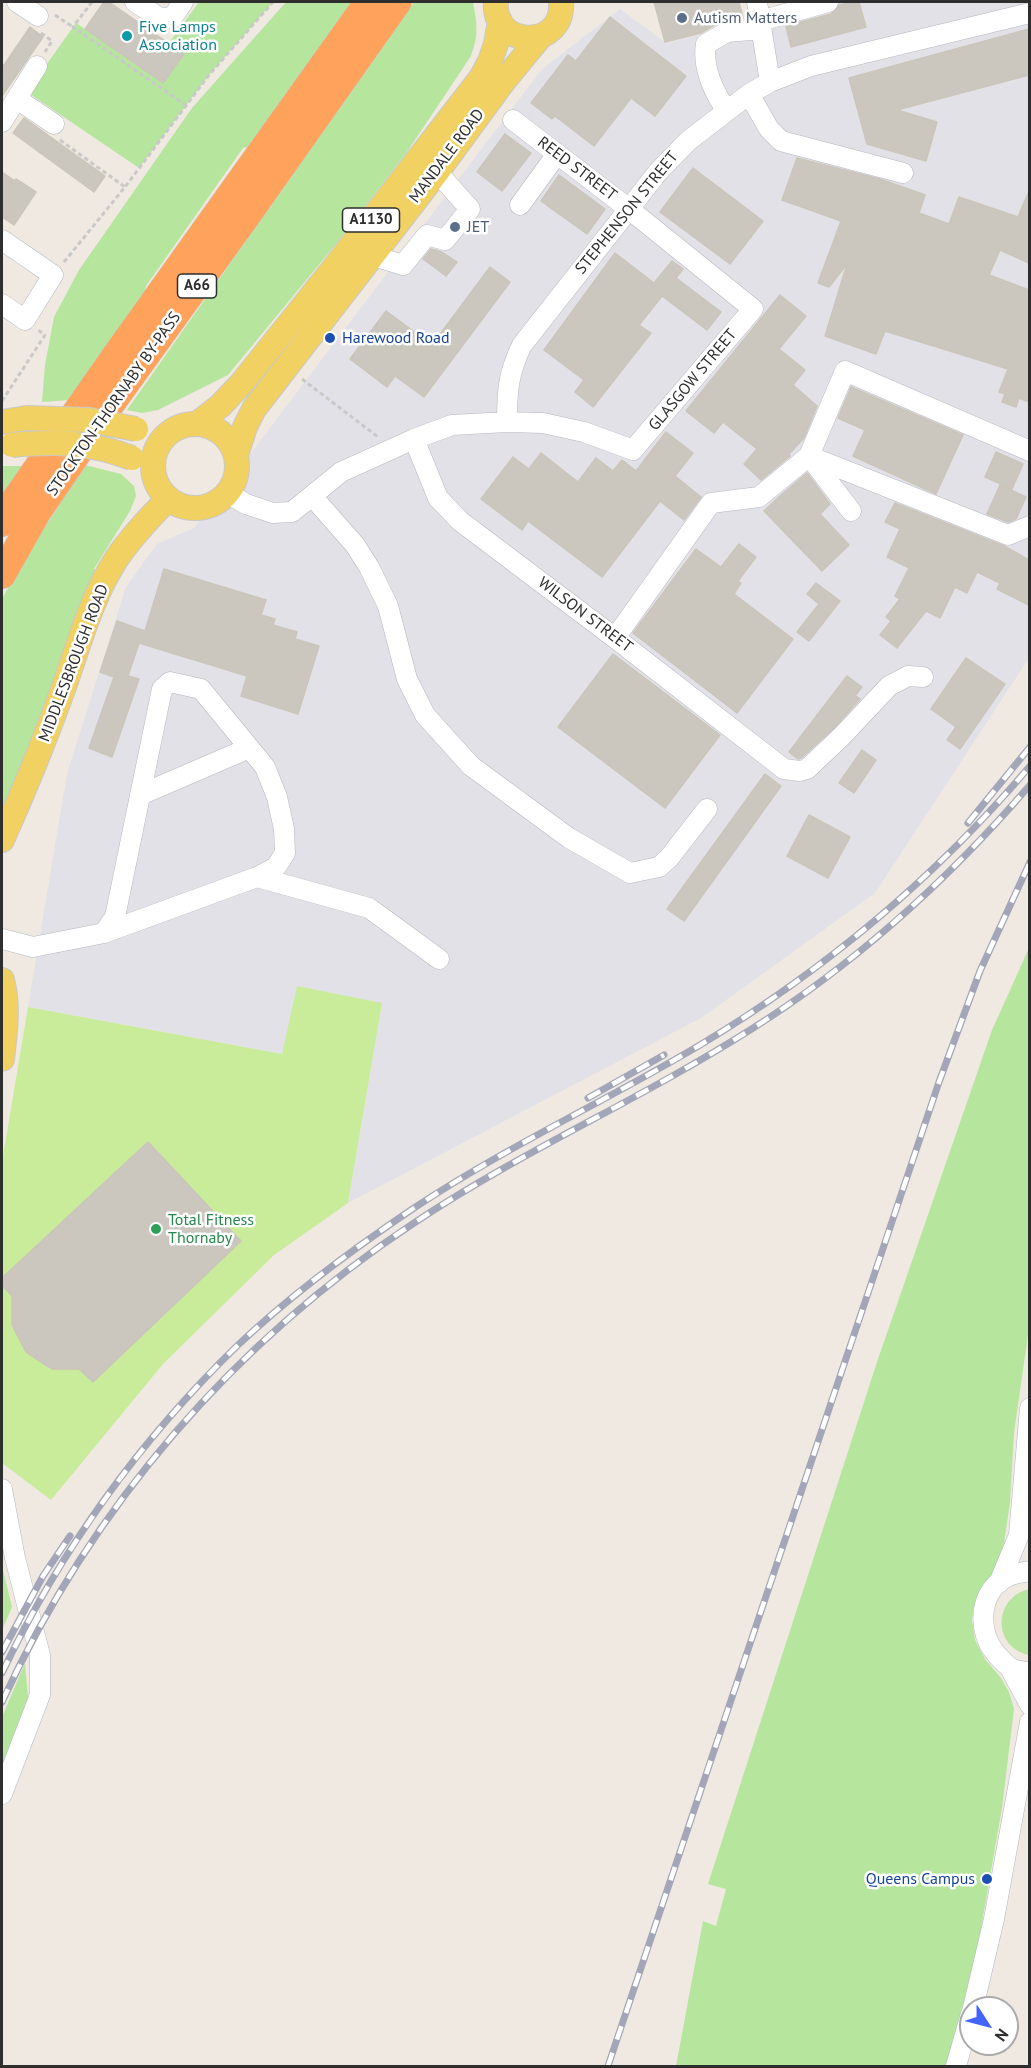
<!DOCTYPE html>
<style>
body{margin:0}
#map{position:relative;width:1031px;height:2068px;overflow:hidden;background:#efe9e1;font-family:"PT Sans",sans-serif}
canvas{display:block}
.frame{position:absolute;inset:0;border:3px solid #2e2e2e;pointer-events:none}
.north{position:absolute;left:959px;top:1996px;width:60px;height:60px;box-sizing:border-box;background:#fff;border:2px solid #ababab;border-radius:50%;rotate:126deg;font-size:16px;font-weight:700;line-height:24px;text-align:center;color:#2e2e2e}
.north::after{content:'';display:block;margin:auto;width:21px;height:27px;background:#4264fb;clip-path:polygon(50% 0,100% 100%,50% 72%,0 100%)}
</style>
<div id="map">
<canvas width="1031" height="2068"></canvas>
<div class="frame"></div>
<div class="north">N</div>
</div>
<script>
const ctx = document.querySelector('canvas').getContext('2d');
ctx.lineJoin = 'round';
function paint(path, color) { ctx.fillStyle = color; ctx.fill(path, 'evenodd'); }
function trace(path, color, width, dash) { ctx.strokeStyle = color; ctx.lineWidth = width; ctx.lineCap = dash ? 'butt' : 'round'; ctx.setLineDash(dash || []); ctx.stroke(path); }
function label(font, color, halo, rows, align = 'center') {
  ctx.font = font + ' "PT Sans",sans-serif'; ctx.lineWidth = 5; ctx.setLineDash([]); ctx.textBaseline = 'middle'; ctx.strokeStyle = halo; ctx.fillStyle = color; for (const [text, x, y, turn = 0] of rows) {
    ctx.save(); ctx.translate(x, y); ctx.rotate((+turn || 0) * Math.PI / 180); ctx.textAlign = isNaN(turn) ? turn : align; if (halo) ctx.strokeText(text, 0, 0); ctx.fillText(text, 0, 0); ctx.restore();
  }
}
paint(new Path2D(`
 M832,2H1029V658L875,893L701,1018L348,1203L382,1003L282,1054L28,1007L67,774L126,587L157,544L194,528L542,69L620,9L666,43Z`), '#e3e1e8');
paint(new Path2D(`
 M199,2H273L209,75L139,168L27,92L76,23L163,83L183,54L169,43Z
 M286,2H355L255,145L243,148L146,286L143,299L70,400L42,402L45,365L54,317L79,270L192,108Z
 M414,2H473C477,24 479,34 471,56L407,152L336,244L228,375L158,410L142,413L127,410Z
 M85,465L121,474L134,486L136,496L130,511L94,569L101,573L51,702L2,813V599L23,561Z
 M2,466H24L2,504Z
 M1029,948V1328L1014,1433L1010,1502L1002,1557L974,1607L972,1620L975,1640L985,1659L1001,1678L1009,1692L1014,1709L1002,1808L977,1951L951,2051L946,2066H676L703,1921L716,1926L726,1889L708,1884L877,1362L992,1030Z
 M2,1566L12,1607L2,1630Z
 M1029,1589H1030L1029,1655C992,1647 993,1598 1029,1589Z
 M25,1663L29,1708L2,1778V1717Z`), '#b6e59e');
paint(new Path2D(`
 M297,986L382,1003L348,1203L274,1255L163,1364L51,1500L2,1463V1162L28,1007L282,1054Z`), '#c9ec9a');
const building = new Path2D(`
 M104,2H109L184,54L163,83L85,29Z
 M654,2H739L743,18L721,21L701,33L665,42Z
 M854,2H859L866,27L791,47L786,26L831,14L839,5Z
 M610,17L686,76L655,116L631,98L594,146L555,116L552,119L531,103L568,55L576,61Z
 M30,27L43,37L2,96V68Z
 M1029,29V75L897,110L937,122L926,161L867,144L849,78Z
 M24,118L105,176L94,192L13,133Z
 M505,134L531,153L502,191L477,172Z
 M797,158L880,179L925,195L919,213L949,224L959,197L1018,217L1029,191V263L1000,250L989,275L1029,290V402L1019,398L1016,407L1002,402L1005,394L999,392L1008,369L885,331L876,354L825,336L847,264L829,287L818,283L841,221L782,200Z
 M693,168L763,221L730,264L660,212Z
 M2,172L15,181L16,179L36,192L14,225L2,217Z
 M559,175L605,209L587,234L541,201Z
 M431,249L442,252L457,262L446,276L423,259Z
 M615,253L654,283L672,261L683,269L676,278L721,312L707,330L662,296L639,325L651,333L593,407L575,392L584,380L544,350Z
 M490,267L510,282L424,397L395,376L387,387L350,359L386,311L432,345Z
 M780,295L806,316L779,349L805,370L793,385L817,406L804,438L789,454L790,456L761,480L744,464L757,449L723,422L714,433L686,411Z
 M851,387L963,435L936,494L853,456L865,430L838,418Z
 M666,432L693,453L675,476L701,497L684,520L660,501L602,577L528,521L522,530L481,499L513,457L529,469L541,453L578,482L596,458L613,471L622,460L636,471Z
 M996,452L1023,464L1012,489L985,477Z
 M807,473L830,504L820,514L849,545L822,571L764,511L780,496Z
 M1000,485L1026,497L1016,519L1008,522L987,514Z
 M895,503L1004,546L1029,560V605L997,589L1000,583L977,572L967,593L955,587L940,618L926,611L897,648L880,635L891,621L886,617L900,599L895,596L909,568L887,557L900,529L885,522Z
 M739,544L756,557L738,581L741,583L734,594L793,639L737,713L633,633L696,549L721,567Z
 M164,569L266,600L261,615L275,619L273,625L297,632L295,639L319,646L298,714L241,696L247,676L139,643L128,676L139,679L112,757L89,748L114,677L100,672L117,621L145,631Z
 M816,583L840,601L809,641L797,632L819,604L807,594Z
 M613,654L720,735L665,808L558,727Z
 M966,658L1005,684L960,749L947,740L956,727L931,709Z
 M847,676L862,687L855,696L860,699L834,728L801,758L798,759L789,752Z
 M862,750L876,760L854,793L839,783Z
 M765,774L781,786L684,921L667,909Z
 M809,815L850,837L828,878L787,856Z
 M148,1142L241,1241L93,1382L79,1369H52L26,1352L12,1325V1296L2,1285V1278Z`);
paint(building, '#cbc7bf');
trace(building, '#cbc5ba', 1.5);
const minor = new Path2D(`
 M17,2L38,16
 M135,2L160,18H172L183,2
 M757,2L770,82
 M760,21L828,2
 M749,94L769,129L781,141L903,173
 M17,99L54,124
 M727,111C714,93 702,67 706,44L727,32L761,29
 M2,122L37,66
 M520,205L557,154
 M2,240L53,275L25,320L2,304
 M373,256L403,265L427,235L445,240L470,209L437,172
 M507,422C507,391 508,374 522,345L658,172L688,141L749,94L770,82L811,66L1030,13
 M414,439L438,498L460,521L615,638L784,769L800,771L807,769L842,736L889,686L908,676L923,677
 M809,456L1008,535L1030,526
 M809,456L851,511
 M227,493L246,504L273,513L292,512L341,472L414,439L452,425L507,422L543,423L584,432L633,450L753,309L629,209L513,120
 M312,496L355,545L369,567L388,606L407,679L425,715L471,766L569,838L630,873L659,867L669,858L707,809
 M615,638L711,503L759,497L809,456L845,371L1030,451
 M140,795L249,748
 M257,877L369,908L439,959
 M2,939L33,947L104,933L115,917L162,689L170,682L201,689L265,767L277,797L284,829L285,853L276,867L257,877L104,933
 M2,1489L15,1558L40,1655V1695L2,1794
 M1030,1571C1024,1572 1016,1573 1011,1575C978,1588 976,1632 997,1655C1001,1659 1006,1665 1011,1668C1016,1671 1024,1671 1030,1673
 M999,1583L1019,1535L1030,1408
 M1010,1668L1030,1705
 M973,2008L994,1919L1030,1722
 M956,2066L971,2014`);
const major = new Path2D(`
 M496,2C492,49 565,50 561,2
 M2,422L27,418
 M198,423L220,406L241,384L333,269L481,78L490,61L496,44L500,21
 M153 466a42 42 0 1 1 84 0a42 42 0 1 1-84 0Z
 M236,455L245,427L254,409L437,172L503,82L540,37
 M2,840C25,789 46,737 65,684C80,641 92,596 117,558C132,536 150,517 168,499
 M2,980C9,1006 5,1032 2,1059`);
const highway = new Path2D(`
 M2,523L14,501L115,356L368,2
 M2,575L37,513L114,400L244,220L398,2`);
trace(minor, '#b4b7c1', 21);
trace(major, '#c9c9c9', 26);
trace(highway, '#c9c9c9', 28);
trace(new Path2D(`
 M92,2L73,27L187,106
 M55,15L73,27
 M41,33L52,41L45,52
 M60,140L125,187
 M64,262L125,187L209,75L273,2
 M302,379L378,437
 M2,401L45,335L38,330`), '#c9c9c9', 3, [4.5, 3]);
trace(minor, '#fff', 20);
trace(major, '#f2d163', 24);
trace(highway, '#ffa35c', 27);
const rail = new Path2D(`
 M968,823L1030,747
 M588,1098L664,1055
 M2,1652L43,1576L70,1536
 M2,1673C60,1551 141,1439 238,1345C292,1294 353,1249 414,1208C506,1147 606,1101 700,1045C825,970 936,877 1030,766
 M2,1702C92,1506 234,1342 414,1223C522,1151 641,1099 750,1030C855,964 949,879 1030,785
 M608,2066L939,1082L980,971L1030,862`);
trace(rail, '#a3a6b8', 7);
trace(rail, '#fff', 4.5, [14]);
const majorBridge = new Path2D(`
 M27,418L89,420L136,429
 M12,445C56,441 90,442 132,458`);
trace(majorBridge, '#c9c9c9', 26, []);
trace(majorBridge, '#f2d163', 24);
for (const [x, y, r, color] of [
 [682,18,6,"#5c6f8a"],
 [127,36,6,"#0f9aa8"],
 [455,227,6,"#5c6f8a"],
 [330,338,6,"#1a4fb4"],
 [156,1229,6,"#2e9e5b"],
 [987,1879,6,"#1a4fb4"]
]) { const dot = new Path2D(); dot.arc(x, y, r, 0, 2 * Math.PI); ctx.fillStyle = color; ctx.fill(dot); trace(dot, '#fff', 2); }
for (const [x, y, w] of [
 [371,220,57],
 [197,286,39]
]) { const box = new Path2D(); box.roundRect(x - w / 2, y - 12, w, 24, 4.5); ctx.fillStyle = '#fff'; ctx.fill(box); trace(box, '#2e2e2e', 1.5); }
label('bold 15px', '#2e2e2e', null, [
 ["A1130",371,220],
 ["A66",197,286]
]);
label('16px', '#4e5e75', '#fff', [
 ["Autism Matters",694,18],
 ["JET",467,227]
], 'left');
label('16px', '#0d838f', '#fff', [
 ["Five Lamps",139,27],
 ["Association",139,45]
], 'left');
label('16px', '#2e2e2e', '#fff', [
 ["MANDALE ROAD",447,156,-53],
 ["REED STREET",577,169,37],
 ["STEPHENSON STREET",627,213,-51],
 ["GLASGOW STREET",693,380,-50],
 ["STOCKTON-THORNABY BY-PASS",114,404,-55],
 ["WILSON STREET",585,615,37],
 ["MIDDLESBROUGH ROAD",74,663,-69]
]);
label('16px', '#164399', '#fff', [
 ["Harewood Road",342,338],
 ["Queens Campus",975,1879,"right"]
], 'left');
label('16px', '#27864d', '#fff', [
 ["Total Fitness",168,1220],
 ["Thornaby",168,1238]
], 'left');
</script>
